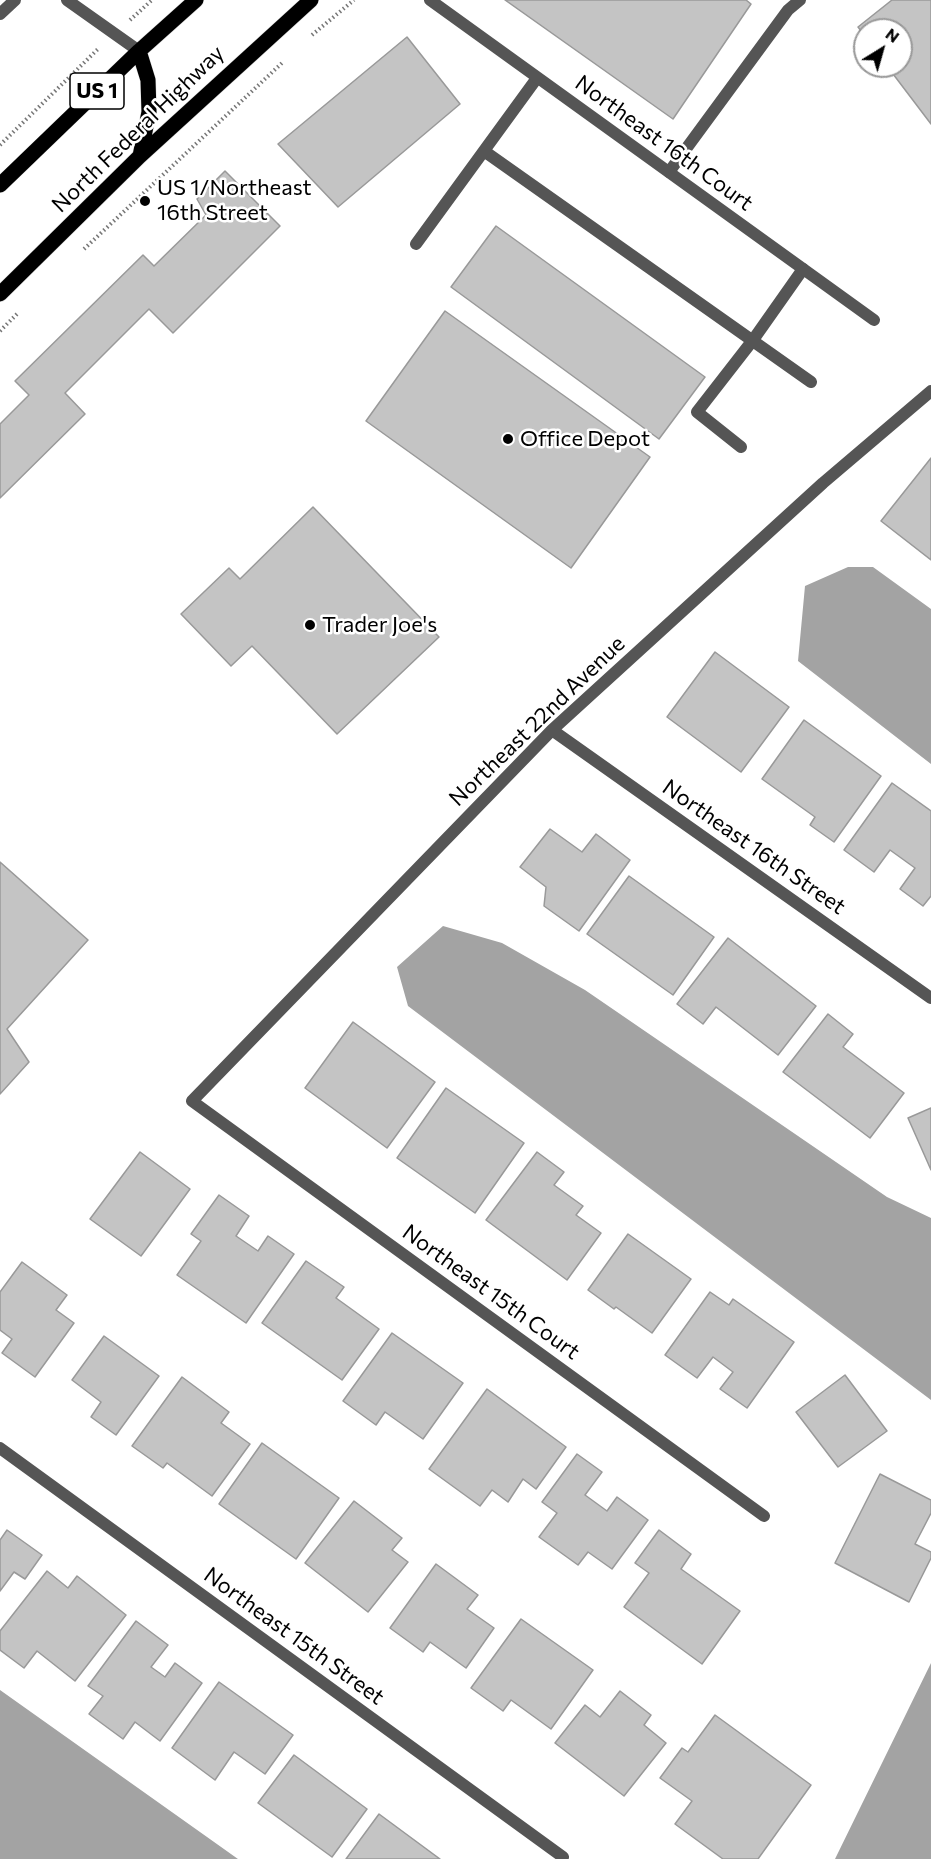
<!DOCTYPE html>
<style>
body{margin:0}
#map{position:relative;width:931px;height:1859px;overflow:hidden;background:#fff;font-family:Commissioner,sans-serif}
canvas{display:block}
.north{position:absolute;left:853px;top:18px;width:60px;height:60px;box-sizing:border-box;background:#fff;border:2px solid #999;border-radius:50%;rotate:37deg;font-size:16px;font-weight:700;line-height:24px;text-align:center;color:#000}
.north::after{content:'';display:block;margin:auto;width:21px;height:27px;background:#000;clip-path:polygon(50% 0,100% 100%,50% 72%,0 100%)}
</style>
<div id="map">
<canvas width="931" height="1859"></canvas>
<div class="north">N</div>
</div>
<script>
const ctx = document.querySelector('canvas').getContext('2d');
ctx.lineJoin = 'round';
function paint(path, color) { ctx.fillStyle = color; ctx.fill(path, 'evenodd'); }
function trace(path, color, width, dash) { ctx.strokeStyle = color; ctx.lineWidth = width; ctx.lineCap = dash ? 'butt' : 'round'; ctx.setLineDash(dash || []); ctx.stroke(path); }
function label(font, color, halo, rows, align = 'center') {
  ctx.font = font + ' Commissioner,sans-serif'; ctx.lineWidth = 5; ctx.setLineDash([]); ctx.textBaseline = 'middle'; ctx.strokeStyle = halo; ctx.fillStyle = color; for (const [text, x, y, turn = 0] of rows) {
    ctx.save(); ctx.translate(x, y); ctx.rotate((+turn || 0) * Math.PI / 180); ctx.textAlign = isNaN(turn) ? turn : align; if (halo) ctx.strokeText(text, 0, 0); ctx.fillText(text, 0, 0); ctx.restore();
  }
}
paint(new Path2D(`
 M848,567H873L931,609V764L798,661L805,586Z
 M443,926L502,943L585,990L887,1197L931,1218V1400L408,1006L397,967Z
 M931,1663V1859H835Z
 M0,1690L238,1859H0Z`), '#a3a3a3');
const building = new Path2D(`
 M505,0H746L751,4L673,119Z
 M892,0H931V124L887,66H901V30H865V36L858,27Z
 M407,37L460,104L338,207L278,144Z
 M225,171L280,226L173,333L149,309L65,393L85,414L0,498V424L29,395L15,381L143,255L154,266L206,215L197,199Z
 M496,226L705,377L659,439L451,287Z
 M445,311L650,457L571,568L366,421Z
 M931,458V560L881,521Z
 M313,507L439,637L337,734L252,646L231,666L181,614L229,568L240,579Z
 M715,652L789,707L741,772L667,717Z
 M804,720L881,776L834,842L810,825L815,817L762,779Z
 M892,783L931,811V896L923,906L900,889L915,868L890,850L874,872L844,850Z
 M550,829L582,852L596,834L630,860L579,931L544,906L546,887L520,867Z
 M0,862L88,940L7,1029L29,1062L0,1094Z
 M629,876L714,937L673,995L587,934Z
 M728,938L816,1006L778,1055L716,1007L703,1024L677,1004Z
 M828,1014L853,1034L843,1047L904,1093L870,1138L783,1072Z
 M353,1022L435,1082L387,1148L305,1088Z
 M446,1088L524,1143L475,1213L397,1158Z
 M931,1108V1170L908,1118Z
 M140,1152L190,1189L141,1256L90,1219Z
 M537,1152L564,1172L554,1185L583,1206L576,1215L601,1233L567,1280L486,1220Z
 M219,1195L249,1216L236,1236L258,1251L268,1236L294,1254L246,1323L177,1275L201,1241L191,1234Z
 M628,1234L691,1279L652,1333L616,1307L614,1309L588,1290Z
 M306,1261L344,1287L336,1298L379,1329L342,1380L262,1323Z
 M22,1262L67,1295L56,1310L74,1323L35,1377L2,1353L12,1339L0,1330V1292Z
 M710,1292L729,1305L733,1299L794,1342L747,1408L720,1389L733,1372L713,1357L697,1378L665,1355Z
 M392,1333L463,1383L423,1439L385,1412L376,1425L343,1401Z
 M104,1336L159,1376L116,1435L91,1417L101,1402L72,1380Z
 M845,1375L887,1431L838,1467L796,1412Z
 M182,1377L229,1412L221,1423L250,1444L212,1496L167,1463L163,1468L132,1446Z
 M487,1389L566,1447L536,1489L523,1479L508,1502L492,1490L480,1506L429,1469Z
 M262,1443L339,1498L296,1559L219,1504Z
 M577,1454L602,1472L585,1495L607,1511L617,1497L648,1520L612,1569L588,1552L578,1565L539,1537L557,1513L542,1502Z
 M880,1474L931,1500V1513L915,1544L931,1552V1558L909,1602L835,1563Z
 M354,1501L402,1538L392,1550L408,1562L368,1612L305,1563Z
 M7,1530L42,1555L25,1579L14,1572L0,1591V1540Z
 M659,1530L691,1554L681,1569L740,1611L702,1664L624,1607L649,1573L635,1563Z
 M436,1564L478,1595L467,1609L494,1628L466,1668L430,1642L423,1652L390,1628Z
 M47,1571L68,1588L77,1576L126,1615L75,1681L37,1651L24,1668L0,1650V1631Z
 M521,1619L593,1670L551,1729L511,1700L503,1711L471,1688Z
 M136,1621L168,1645L151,1667L165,1677L175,1663L202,1683L160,1741L135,1722L123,1739L89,1714L103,1696L88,1686Z
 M219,1682L293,1735L265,1774L234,1752L215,1780L172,1748Z
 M620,1691L651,1715L644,1725L666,1743L624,1796L555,1743L585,1705L600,1717Z
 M715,1715L811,1785L758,1859H723L675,1824L692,1801L660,1778L682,1748L688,1752Z
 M294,1755L367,1809L332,1857L258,1803Z
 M379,1814L440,1859H346Z`);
paint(building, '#c4c4c4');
trace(building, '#999', 1.5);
const primary = new Path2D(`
 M139,51L148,80L149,112L140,156
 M0,185L139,51L196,0
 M0,294L140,156L311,0`);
trace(primary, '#dbdbdb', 16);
trace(new Path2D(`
 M130,20L152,0
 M312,35L354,0
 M0,145L98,49
 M84,249L282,63
 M0,331L17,314`), '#777', 4, [1.5, 3]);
trace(new Path2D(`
 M0,14L15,0
 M484,151L811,382
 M669,172L788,10L800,0
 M416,244L537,78
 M741,447L697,412L753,340L803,269`), '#555', 12);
trace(new Path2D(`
 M67,0L139,51
 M430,0L874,320
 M552,730L931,998
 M0,1448L563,1857
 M764,1516L192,1101L552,730L823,483L931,391`), '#555', 12);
trace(primary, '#000', 15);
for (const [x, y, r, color] of [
 [145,201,6,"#000"],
 [508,439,6,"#000"],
 [310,625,6,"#000"]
]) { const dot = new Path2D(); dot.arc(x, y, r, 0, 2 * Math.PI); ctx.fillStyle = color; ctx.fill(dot); trace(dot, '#fff', 2); }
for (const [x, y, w] of [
 [97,91,54]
]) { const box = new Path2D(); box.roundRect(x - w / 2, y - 18, w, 36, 4.5); ctx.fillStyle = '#fff'; ctx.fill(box); trace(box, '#000', 1.5); }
label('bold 21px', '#000', null, [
 ["US 1",97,91]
]);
label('22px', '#000', '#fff', [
 ["North Federal Highway",138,129,-44],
 ["Northeast 16th Court",664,143,36],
 ["Northeast 22nd Avenue",537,721,-44],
 ["Northeast 16th Street",754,847,35],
 ["Northeast 15th Court",491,1292,36],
 ["Northeast 15th Street",294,1636,36]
]);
label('22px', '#000', '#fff', [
 ["US 1/Northeast",157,188],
 ["16th Street",157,213],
 ["Office Depot",520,439],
 ["Trader Joe's",322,625]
], 'left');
</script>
